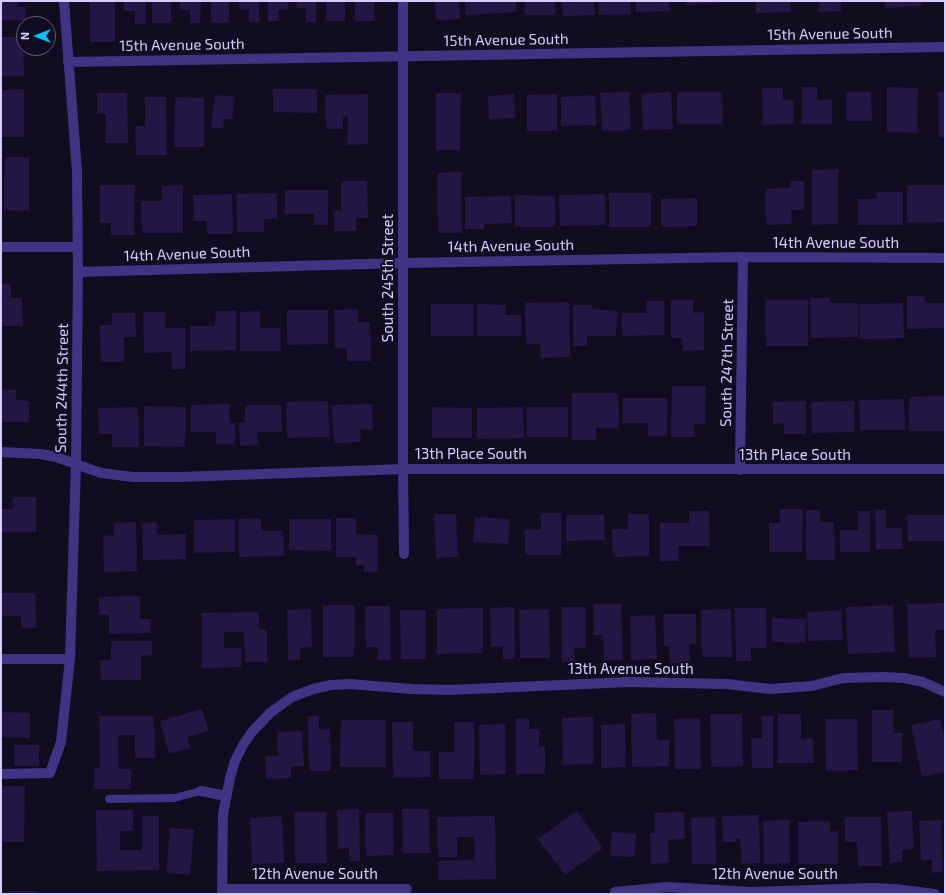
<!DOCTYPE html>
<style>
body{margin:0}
#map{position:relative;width:946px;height:895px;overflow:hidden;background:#120c21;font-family:"Exo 2",sans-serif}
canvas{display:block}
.frame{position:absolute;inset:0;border:2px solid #d7ccff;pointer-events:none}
.north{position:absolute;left:16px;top:16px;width:40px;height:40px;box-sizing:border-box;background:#120c21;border:1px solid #61597a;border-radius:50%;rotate:270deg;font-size:11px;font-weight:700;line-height:16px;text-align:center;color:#d7ccff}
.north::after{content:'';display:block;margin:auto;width:14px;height:18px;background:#00c3f7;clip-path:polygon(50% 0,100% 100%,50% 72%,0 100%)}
</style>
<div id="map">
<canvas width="946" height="895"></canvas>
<div class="frame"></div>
<div class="north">N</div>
</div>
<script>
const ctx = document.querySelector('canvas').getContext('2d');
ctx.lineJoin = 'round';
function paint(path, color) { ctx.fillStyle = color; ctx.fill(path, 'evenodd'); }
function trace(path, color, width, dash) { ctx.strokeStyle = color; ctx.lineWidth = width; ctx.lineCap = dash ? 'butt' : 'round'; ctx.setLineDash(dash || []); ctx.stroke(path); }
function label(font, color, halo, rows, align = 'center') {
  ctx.font = font + ' "Exo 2",sans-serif'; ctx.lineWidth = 4; ctx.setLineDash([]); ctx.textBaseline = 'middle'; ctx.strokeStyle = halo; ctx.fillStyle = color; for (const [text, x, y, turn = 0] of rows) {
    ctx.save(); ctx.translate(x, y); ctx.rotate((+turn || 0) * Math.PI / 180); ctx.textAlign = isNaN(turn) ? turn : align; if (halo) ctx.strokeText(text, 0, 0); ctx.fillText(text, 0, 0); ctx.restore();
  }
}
paint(new Path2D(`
 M1,1H18V7H26V20H1Z
 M90,1H115V42H90Z
 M124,1H146V24H135V11H124Z
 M152,1H171V23H152Z
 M180,1H201L200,23H190V10H180Z
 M211,1H229V23H211Z
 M239,1H259V22H249V10L239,9Z
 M268,1H288V9L278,10V21H268Z
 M297,1H316V22H306V8H296Z
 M326,1H345V21H326Z
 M355,1H374V21H355Z
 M435,1H459L460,19L436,20Z
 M465,1H516V12L466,15Z
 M525,1H555V15H525Z
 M562,1H594L595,15L563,16Z
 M599,1H630L631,14L599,15Z
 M636,1H669L670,11L636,12Z
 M687,1H718V3L687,5Z
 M756,1H790L791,12L756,13Z
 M819,1H841V11L819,12Z
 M884,1H921V6L885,8Z
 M1,37H23L24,76H1Z
 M802,87H817V100L832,99V124H802Z
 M887,87L918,88L917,133L887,132Z
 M762,88H783V100H794V124L763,125Z
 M24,89V137H1V90Z
 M273,89H317V113L273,112Z
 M629,92L631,130L602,131L600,93Z
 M671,92L673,129L643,130L641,94Z
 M677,92H722L723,124H677Z
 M846,92H871L872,121H846Z
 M938,92H945V137H939Z
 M97,93H127L128,143H105L106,114H97Z
 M436,93H461L460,150H436Z
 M368,94V144L347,145L348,116L343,117V129H326L325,95Z
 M514,94L515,118L489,119L488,96Z
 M557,94V131H527V95Z
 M215,95L235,97L232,119H224L223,129L211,127Z
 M595,95L596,125L561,126V97Z
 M145,97H166L167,155H136L135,126H145Z
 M175,97L204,98V147H174Z
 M5,157H29V211L4,210Z
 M838,169V224L812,225V170Z
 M461,172L462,233H438L437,173Z
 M341,181H367L368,218H356V231H334V211H341Z
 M790,181H804V210H791L792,224L766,225L765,189L790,188Z
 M100,185H135L134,235H111V223H100Z
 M183,185V233H142L141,201H162V186Z
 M907,185H945V222L907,223Z
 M285,190H328V225H314V214H285Z
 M877,192H903V225H858V199H877Z
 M277,193V219H264V232H237V194Z
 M609,193H651V227H609Z
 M232,194L233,234H207L206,221H194L193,195Z
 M605,194L606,225L560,226L559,195Z
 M515,195L555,196V227H515Z
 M511,196L512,223L484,224V229H465V197Z
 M697,198V226L661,227V199Z
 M1,284H11V298H22L23,326H1Z
 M907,296H925V303H945V328L907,329Z
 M810,298H830V303H858V337L811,338Z
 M671,300H693V313L704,312V350L683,351L682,338H671Z
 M765,300H808V346H766Z
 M646,301H664V335L622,336V313H646Z
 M569,302L570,357L541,358L540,344H526L525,303Z
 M903,303L904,338L860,339L859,304Z
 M431,304H473V336H431Z
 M477,304L506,305V315H521V336H477Z
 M573,305H592L591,309L617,311L616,336H587V346H573Z
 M358,309V322H370L371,361H347V348H335L334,310Z
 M287,310H328V344L287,345Z
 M216,311H236V350L190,351V326H215Z
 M260,311V328H280L281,351H240V312Z
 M143,312H166L165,328H185V369H172L171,352L144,353Z
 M112,313H135L136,337H124V362H101L100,325H112Z
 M672,386H706L705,424H694V437H671Z
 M1,389L16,390V400L29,401V422H1Z
 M572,393H618L619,428H596V440H572Z
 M945,396V431H909V397Z
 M623,398H667V436H648V423H623Z
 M904,399L905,430H860L859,400Z
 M328,401L329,437L287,438L286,402Z
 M806,401V434H784V423L773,424V402Z
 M854,401L855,432L812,433L811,402Z
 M229,404L230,423H235V444H216V432H191V405Z
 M372,404L373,429L360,430L361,442L334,443L332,405Z
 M245,405H281L282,432H257L258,445L240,446L239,423H245Z
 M144,406L186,407L185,447L144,446Z
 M138,407L139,447H112V434H99L98,408Z
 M432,407L472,408V438H432Z
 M523,407L524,438L477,439V408Z
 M527,407H568V437H527Z
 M13,497H36V532H1V509H13Z
 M780,509H803L802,552H769V523H780Z
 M806,510H820V522H834L835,560H806Z
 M875,510H886V528H902V549H876Z
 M689,511H709L710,546H678L679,561H660V523H689Z
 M858,511H870V552H840V530H858Z
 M541,513H561V555H525V530L541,529Z
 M434,514H456L458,557L436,558Z
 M628,514H649V556L613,557L612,529H628Z
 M566,515H604L605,540L566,541Z
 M907,515H945V541H908Z
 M475,517L510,519L508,544L473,542Z
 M261,518V531H283L284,556L239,557V519Z
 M336,518H356V534L378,535V572H364V565H356V557H336Z
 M235,519V552L194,553V520Z
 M289,519H331V551L289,550Z
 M136,522L137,571L104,572L103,536L114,535V523Z
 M157,522V535L186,534V559L143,560L142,523Z
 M1,593H35L36,628H21V616H1Z
 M140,596V619H150L151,633L109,634V615H99V597Z
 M945,603V630H935L936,657L909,658L907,604Z
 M593,604H621L623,660H604L603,635H594Z
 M323,605H355L354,657H323Z
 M893,605L895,652L848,654L846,607Z
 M365,606H390L391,660H378V647H366Z
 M514,607L515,659H503V646L491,647L490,608Z
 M561,607H586V648H574L575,662H562Z
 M483,608V653L437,654V609Z
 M735,608H766L767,648H751V661H736Z
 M311,609L312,647L300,648V660H288L287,610Z
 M549,609L550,658H520L519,610Z
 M731,609L732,657H702L701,610Z
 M400,610H426V659H401Z
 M841,610L843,640L808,641L807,612Z
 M259,612V629H267V662H245L244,632H224V648H241V667L202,668V613Z
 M663,614H696V644H689L690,663H670L669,646H664Z
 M655,615L657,659L631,660L630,616Z
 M772,618L806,619L805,643L772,642Z
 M111,641H152V655L141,656V680H101L100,660H111Z
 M202,709L209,731L187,737L190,748L169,754L160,721Z
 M872,710H894L893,733H902V762H872Z
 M1,712L30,713V738L1,737Z
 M656,713L657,740H669V766L632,767L631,714Z
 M710,714H742L743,766L711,767Z
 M778,714H801V739L813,738L814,763H778Z
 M99,716H154L155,758H135V735H118L119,769H131V789H94V768H100Z
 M308,716H319V730L330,729L331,771H309Z
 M762,716H773V768H752L751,738H762Z
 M593,717L594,764L563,765L562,718Z
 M529,718V729H539V747H545V774H516V719Z
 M700,718L701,769H675L674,719Z
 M825,719H857L858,770L826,771Z
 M940,719L945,740V772L922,777L911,725Z
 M341,720H386V767H340Z
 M392,722H413V751H430L431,777L393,778Z
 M454,722H474V779H439V752H454Z
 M505,724L506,774L480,775L479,725Z
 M625,724L626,767L601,768V725Z
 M302,731L304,766L291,767V778L266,779L265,756H278L277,732Z
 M14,745H39V766H14Z
 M1,786H25L24,842H1Z
 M359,809L360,861H349V848L338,849L337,810Z
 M402,809H429L430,853H403Z
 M96,810H133V831H120V850H142V816H159V870L97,871Z
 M577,811L603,848L565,875L538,839Z
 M912,811L914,849L902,850V862L890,863L887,812Z
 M294,812H326L327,863H295Z
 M684,812L685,839L668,840L669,863L651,864L650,833H655L654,813Z
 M365,813H393L394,855L366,856Z
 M759,815L760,863L742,864L740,839H736V842H723L722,816Z
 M282,816L284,863L252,864L250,818Z
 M495,816L496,879L438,880V861L475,860L474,837H457V857H438L437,817Z
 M715,817L716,864H692L691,818Z
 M845,817H881L882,866H858L857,842H845Z
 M789,820L790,863L764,864L763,821Z
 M941,820L943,872L932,873V860H921L919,821Z
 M830,821V832L838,831V864H798V822Z
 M170,828L194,830L190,875L166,873Z
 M612,832L636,834L634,857L610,856Z
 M8,891H37V894H8Z`), '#241644');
trace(new Path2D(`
 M109,799L174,798L201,791`), '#3f3384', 8);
trace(new Path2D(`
 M403,1V469L404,554
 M68,62L945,47
 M1,247H78
 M78,272L403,263L743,257L945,258
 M1,452L41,454L56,457L101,473L133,477H180L403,469H945
 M740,470L743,257
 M1,659H70
 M1,774L50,773L61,742L70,659L76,463L78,272L77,172L64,1
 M201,791L226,796
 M222,889H407
 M615,892L667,887L752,892L870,888L895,889L935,894
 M222,894L223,814L230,778L235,761L243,745L252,732L270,713L292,697L313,689L331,685L350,684L411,689L449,690L629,682L727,684L770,689L812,686L843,678L883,677L904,678L923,682L945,692`), '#3f3384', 10);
label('15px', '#d7ccff', '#120c21', [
 ["15th Avenue South",830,34,-1],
 ["15th Avenue South",506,40,-1],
 ["15th Avenue South",182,45,-1],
 ["14th Avenue South",836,243],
 ["14th Avenue South",511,246,-1],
 ["14th Avenue South",187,254,-2],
 ["South 245th Street",388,278,-90],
 ["South 247th Street",727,363,-89],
 ["South 244th Street",62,388,-89],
 ["13th Place South",471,454],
 ["13th Place South",795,455],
 ["13th Avenue South",631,669],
 ["12th Avenue South",315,874],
 ["12th Avenue South",775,874]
]);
</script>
